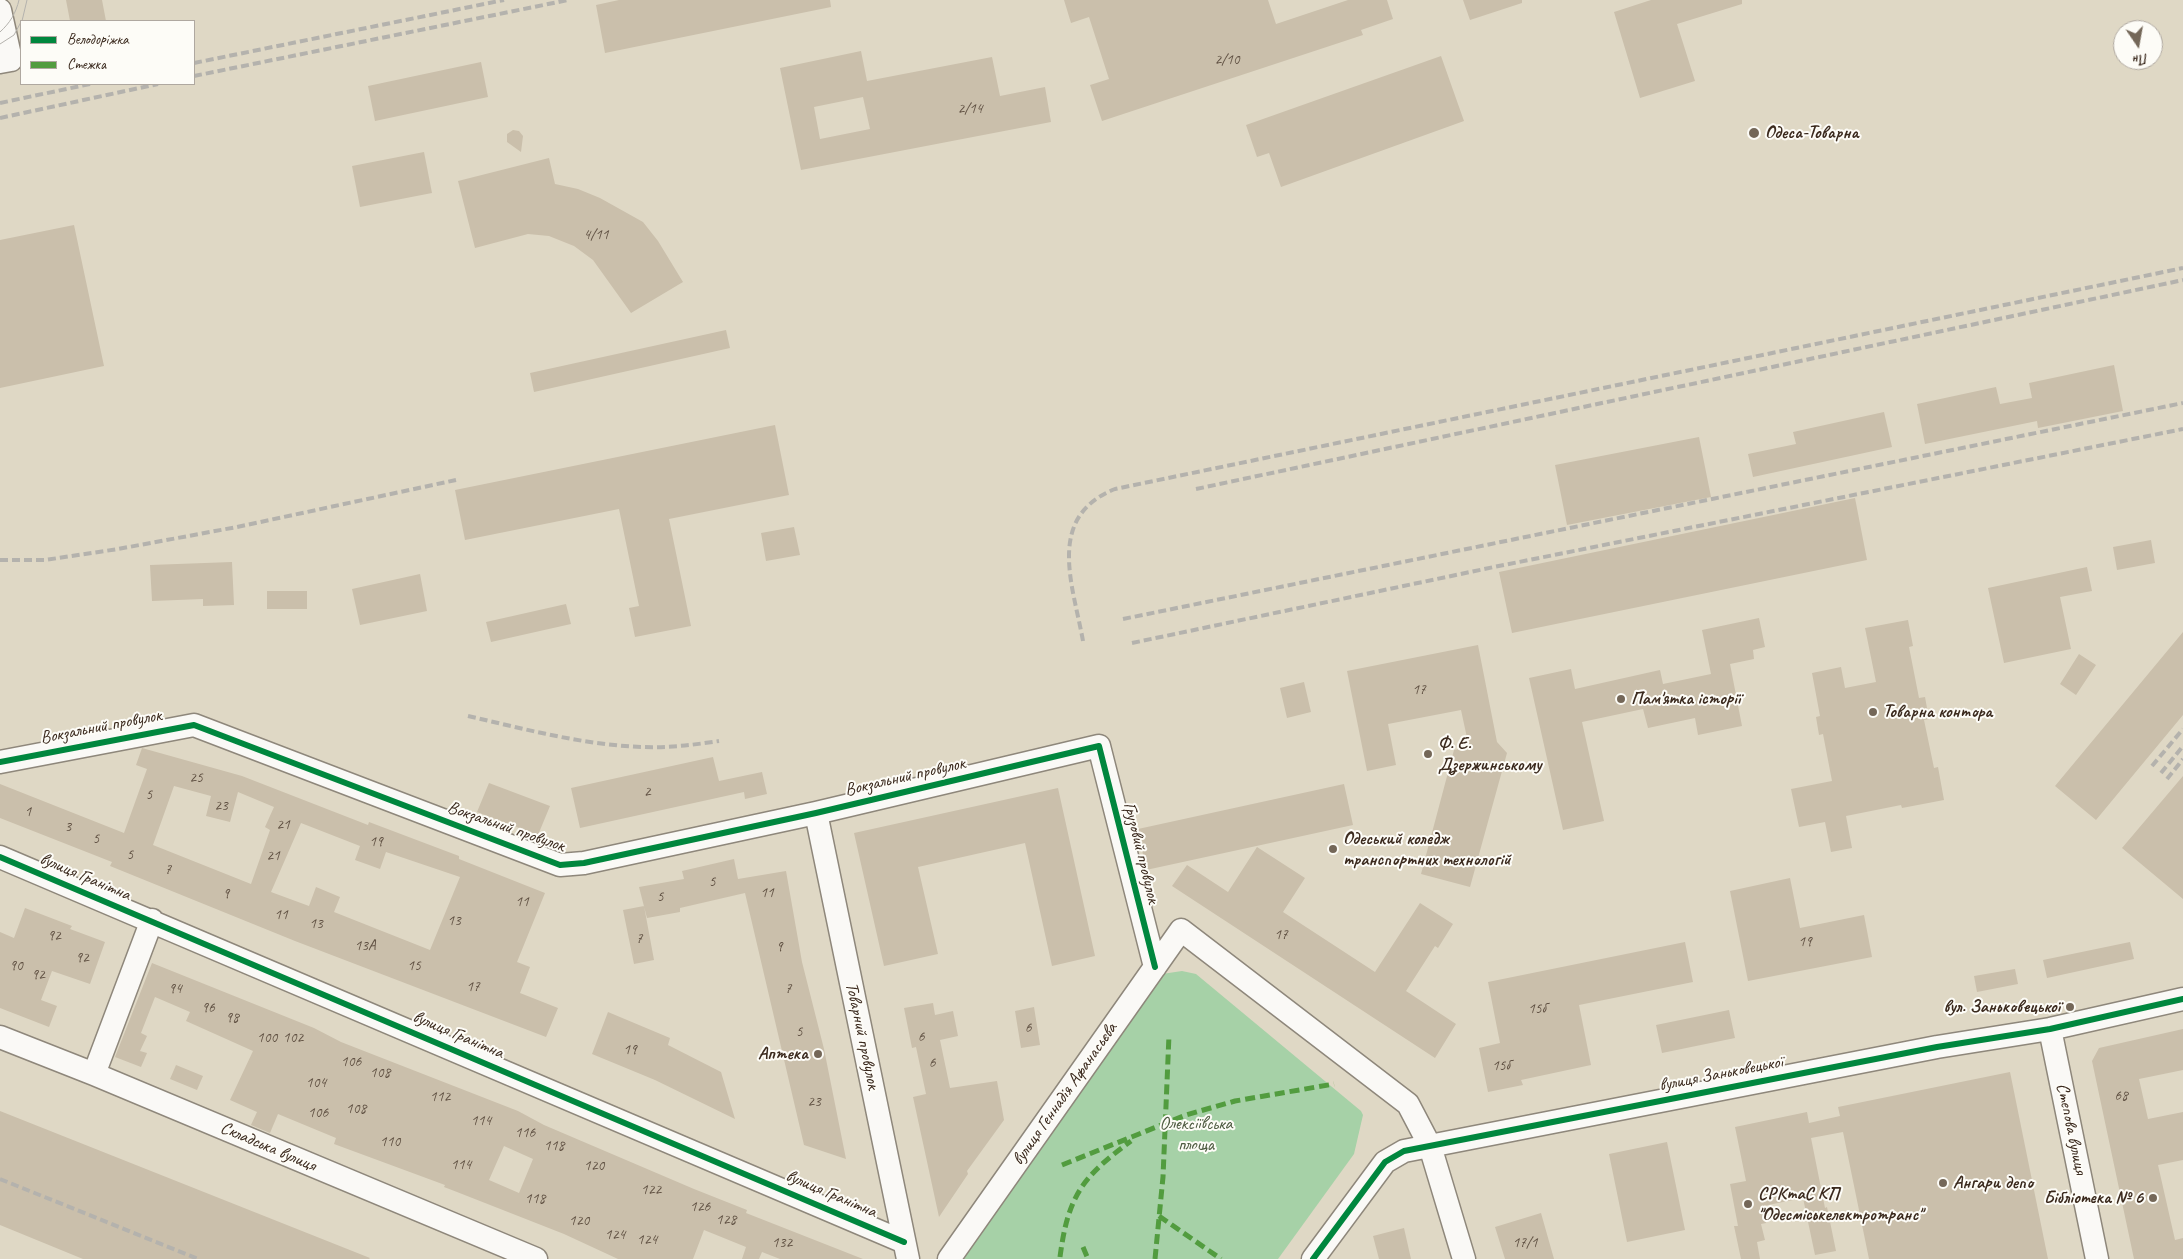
<!DOCTYPE html>
<meta charset="utf-8">
<style>
body{margin:0}
#map{position:relative;width:2183px;height:1259px;overflow:hidden;background:#dfd8c5;font-family:Caveat,sans-serif}
canvas{display:block}
.legend{position:absolute;left:20px;top:20px;width:175px;height:65px;box-sizing:border-box;background:#fdfcf7;border:1px solid #afa8a0;margin:0;padding:6px 9px;list-style:none;font-size:15px;color:#3b2a1e}
.legend li{display:flex;align-items:center;gap:10px;height:25px}
.legend b{width:25px;border:1px solid #afa8a0}
.north{position:absolute;left:2113px;top:20px;width:50px;height:50px;box-sizing:border-box;background:#fdfcf7;border:1px solid #afa8a0;border-radius:50%;rotate:168deg;font-size:14px;font-weight:700;line-height:20px;text-align:center;color:#3b2a1e}
.north::after{content:'';display:block;margin:auto;width:18px;height:22px;background:#746758;clip-path:polygon(50% 0,100% 100%,50% 72%,0 100%)}
</style>
<div id="map">
<canvas width="2183" height="1259"></canvas>
<ul class="legend">
<li><b style="height:6px;background:#00873e"></b>Велодоріжка</li>
<li><b style="height:6px;background:#529c3f"></b>Стежка</li>
</ul>
<div class="north">Пн</div>
</div>
<script>
const ctx = document.querySelector('canvas').getContext('2d');
ctx.lineJoin = 'round';
function paint(path, color) { ctx.fillStyle = color; ctx.fill(path, 'evenodd'); }
function trace(path, color, width, dash) { ctx.strokeStyle = color; ctx.lineWidth = width; ctx.lineCap = dash ? 'butt' : 'round'; ctx.setLineDash(dash || []); ctx.stroke(path); }
function label(font, color, halo, rows, align = 'center') {
  ctx.font = font + ' Caveat,sans-serif'; ctx.lineWidth = 4; ctx.setLineDash([]); ctx.textBaseline = 'middle'; ctx.strokeStyle = halo; ctx.fillStyle = color; for (const [text, x, y, turn = 0] of rows) {
    ctx.save(); ctx.translate(x, y); ctx.rotate((+turn || 0) * Math.PI / 180); ctx.textAlign = isNaN(turn) ? turn : align; if (halo) ctx.strokeText(text, 0, 0); ctx.fillText(text, 0, 0); ctx.restore();
  }
}
paint(new Path2D(`
 M1182,971L1196,974L1361,1111L1363,1115L1354,1154L1278,1259H960L1162,974Z`), '#a6d1a7');
paint(new Path2D(`
 M66,0H102L106,21H70Z
 M619,0H830L831,7L605,53L596,5Z
 M1064,0H1268L1276,24L1348,0H1387L1393,19L1361,30L1363,35L1102,121L1090,85L1109,79L1089,17L1071,23Z
 M1463,0H1522V3L1470,20Z
 M1651,0H1742V4L1677,24L1695,81L1640,98L1614,12Z
 M861,51L867,81L992,57L1000,96L1045,87L1051,122L801,170L780,68ZM863,97L870,129L820,139L814,107Z
 M1441,56L1464,121L1281,187L1269,153L1257,157L1246,125Z
 M481,62L488,97L375,121L368,86Z
 M513,130L519,131L523,136L521,152L507,142V134Z
 M424,152L432,193L360,207L352,166Z
 M549,158L555,184L578,189L600,198L643,222L658,241L683,282L631,313L593,260L574,246L549,236L528,234L475,248L458,181Z
 M74,225L104,366L0,388V240Z
 M726,330L730,348L534,392L530,373Z
 M2114,365L2123,411L2038,428L2037,421L1925,444L1917,404L1996,387L2000,404L2032,398L2029,383Z
 M1884,412L1892,447L1753,477L1748,454L1796,444L1793,432Z
 M775,425L789,495L669,519L691,626L635,637L629,608L639,606L619,509L465,540L455,490Z
 M1699,437L1711,497L1567,525L1555,465Z
 M1855,498L1867,560L1512,633L1499,572Z
 M794,527L800,555L766,561L761,533Z
 M2151,540L2155,563L2117,570L2113,547Z
 M232,562L234,605L203,606V599L152,601L150,565Z
 M2087,567L2092,591L2060,597L2071,649L2004,663L1988,588Z
 M420,574L427,611L360,625L352,589Z
 M267,591H307V609H267Z
 M566,604L571,624L491,642L486,622Z
 M1759,618L1765,647L1753,650L1754,659L1730,664L1742,726L1698,735L1695,718L1648,728L1643,709L1582,722L1604,821L1563,830L1529,678L1571,669L1575,689L1660,670L1663,684L1711,674L1702,630Z
 M1908,620L1913,646L1909,647L1919,698L1925,697L1929,719L1924,720L1934,768L1938,767L1944,800L1902,808L1901,805L1846,816L1852,848L1831,852L1825,822L1799,827L1791,789L1832,781L1823,734L1819,735L1816,717L1820,716L1812,673L1841,667L1845,688L1876,682L1865,628Z
 M2183,632V715L2096,820L2055,786Z
 M1478,645L1497,742L1507,753L1470,887L1421,874L1454,750L1469,747L1461,710L1388,724L1396,765L1367,771L1347,671Z
 M2079,654L2096,665L2076,695L2060,684Z
 M1304,682L1311,712L1287,718L1280,688Z
 M142,748L242,776L368,825L369,822L459,856V859L545,893L517,962L530,967L520,993L558,1008L546,1037L295,941L110,866L112,862L0,818V784L124,833L147,769L136,765ZM174,786L211,796L206,816L230,822L238,792L274,807L265,827L270,830L251,884L153,845ZM301,823L360,846L355,860L380,869L386,852L460,877L430,950L334,912L340,897L316,887L309,906L271,892Z
 M713,757L719,781L762,772L767,794L745,799L744,792L580,828L571,788Z
 M2183,776V899L2122,848Z
 M489,783L550,806L538,835L477,812Z
 M1344,784L1353,825L1146,870L1138,829Z
 M1058,788L1095,956L1052,966L1025,843L918,867L938,954L884,966L854,833Z
 M1257,847L1305,878L1283,912L1375,972L1420,903L1453,924L1438,948L1435,946L1406,991L1456,1024L1435,1058L1172,886L1187,865L1228,892Z
 M734,859L738,879L786,871L802,962L824,1049L846,1159L804,1145L745,893L680,908V912L647,918L639,887L684,879L682,871Z
 M1790,878L1800,928L1864,915L1872,957L1748,981L1730,891Z
 M644,906L654,960L634,964L623,910Z
 M25,908L72,926L70,929L105,942L90,984L52,971L41,1000L57,1006L49,1027L0,1008V932L14,938Z
 M1685,942L1693,982L1579,1005L1591,1065L1521,1080L1523,1085L1488,1092L1479,1048L1500,1043L1488,982Z
 M2130,942L2134,959L2047,978L2043,960Z
 M152,963L314,1028L341,1042L518,1111L544,1125L694,1189L747,1210L746,1213L863,1259H780L762,1252L759,1259H742L746,1247L704,1230L693,1259H618L564,1234L457,1192L444,1187L445,1185L334,1144L336,1138L278,1114L270,1133L251,1125L257,1112L230,1100L253,1051L186,1021L190,1012L155,997L141,1033L147,1036L140,1051L147,1053L141,1067L115,1057ZM504,1146L533,1159L519,1193L489,1180Z
 M2015,969L2018,984L1977,992L1974,976Z
 M933,1003L935,1015L953,1011L958,1036L940,1040L950,1088L997,1081L1004,1120L967,1171L968,1174L939,1217L913,1097L926,1094L916,1047L912,1048L904,1008Z
 M1034,1007L1040,1045L1021,1048L1015,1011Z
 M1729,1010L1735,1038L1662,1053L1656,1025Z
 M608,1012L670,1038L668,1045L721,1072L735,1119L655,1080L592,1054Z
 M2183,1029V1070L2139,1079L2148,1119L2183,1112V1160L2158,1165L2175,1240L2183,1238V1259H2134L2092,1061L2099,1048Z
 M176,1065L203,1076L197,1090L170,1079Z
 M2010,1072L2048,1259H1869L1843,1132L1811,1138L1825,1208L1827,1207L1836,1251L1815,1255L1803,1198L1763,1206L1766,1223L1761,1224L1765,1240L1757,1242L1760,1259H1741L1734,1226H1738L1730,1184L1746,1181L1735,1127L1807,1112L1809,1123L1840,1116L1838,1107Z
 M0,1111L370,1258L369,1259H83L0,1225Z
 M1667,1142L1685,1230L1627,1242L1609,1154Z
 M1541,1213L1554,1259H1505L1495,1227Z
 M1404,1228L1411,1259H1379L1373,1236Z`), '#cabfab');
const minor = new Path2D(`
 M0,10L11,60L0,62
 M0,762L194,725L560,865L584,863L816,813L1099,746L1155,967
 M816,813L908,1259
 M0,857L904,1242
 M2050,1029L2097,1259
 M0,1037L94,1074L536,1259
 M94,1074L152,920
 M949,1259L1181,930L1408,1104L1430,1146L1464,1259
 M1313,1259L1385,1162L1404,1151L1937,1047L2050,1029L2183,999`);
trace(minor, '#8e877b', 25);
trace(minor, '#faf9f6', 22);
trace(new Path2D(`
 M22,21L27,0
 M0,32C10,23 16,13 19,0
 M0,44L14,35L21,22`), '#b4b2ad', 1);
trace(new Path2D(`
 M194,63L504,0
 M194,76L568,0
 M0,103L90,84
 M0,118L158,84
 M1196,489L2183,280
 M0,560H45L118,549L237,527L456,480
 M1123,619L2183,403
 M1083,641C1073,585 1045,517 1115,489L2183,268
 M1132,643L1494,567L2183,429
 M468,716C525,729 583,745 642,747C668,748 693,745 719,741
 M2152,766L2183,729
 M2161,773L2183,746
 M2167,779L2183,759
 M0,1179L198,1259`), '#b4b2ad', 4, [8, 4]);
trace(new Path2D(`
 M1062,1165L1186,1115L1235,1101L1334,1084
 M1159,1216L1221,1259
 M1083,1247L1088,1259
 M1060,1257C1068,1196 1082,1177 1131,1141
 M1155,1259L1163,1177L1169,1035`), '#529c3f', 5, [10, 5]);
trace(new Path2D(`
 M0,762L194,725L560,865L584,863L816,813L1099,746L1155,967
 M0,857L904,1242
 M1313,1259L1385,1162L1404,1151L1937,1047L2050,1029L2183,999`), '#00873e', 6);
for (const [x, y, r, color] of [
 [1754,133,6,"#746758"],
 [1621,699,5,"#746758"],
 [1873,712,5,"#746758"],
 [1428,754,5,"#746758"],
 [1333,849,5,"#746758"],
 [2070,1007,5,"#746758"],
 [818,1054,5,"#746758"],
 [1943,1183,5,"#746758"],
 [2153,1198,5,"#746758"],
 [1748,1204,5,"#746758"]
]) { const dot = new Path2D(); dot.arc(x, y, r, 0, 2 * Math.PI); ctx.fillStyle = color; ctx.fill(dot); trace(dot, '#fdfcf7', 2); }
label('15px', '#605143', null, [
 ["2/10",1227,60],
 ["2/14",970,109],
 ["4/11",596,235],
 ["17",1419,690],
 ["25",196,778],
 ["2",647,792],
 ["5",149,795],
 ["23",221,806],
 ["1",28,812],
 ["21",283,825],
 ["3",68,827],
 ["5",96,839],
 ["19",376,842],
 ["5",130,855],
 ["21",273,856],
 ["7",168,870],
 ["5",712,882],
 ["11",767,893],
 ["9",226,894],
 ["5",660,897],
 ["11",522,902],
 ["11",281,915],
 ["13",454,921],
 ["13",316,924],
 ["17",1281,935],
 ["92",54,936],
 ["7",639,939],
 ["19",1805,942],
 ["13А",365,946],
 ["9",779,947],
 ["92",82,958],
 ["90",16,966],
 ["15",414,966],
 ["92",38,975],
 ["17",473,987],
 ["94",175,989],
 ["7",788,989],
 ["96",208,1008],
 ["15б",1537,1009],
 ["98",232,1018],
 ["6",1028,1028],
 ["5",799,1032],
 ["6",921,1037],
 ["100",267,1038],
 ["102",293,1038],
 ["19",630,1050],
 ["106",351,1062],
 ["6",932,1063],
 ["15б",1501,1066],
 ["108",380,1073],
 ["104",316,1083],
 ["68",2121,1096],
 ["112",440,1097],
 ["23",814,1102],
 ["108",356,1109],
 ["106",318,1113],
 ["114",481,1121],
 ["116",525,1133],
 ["110",390,1142],
 ["118",554,1146],
 ["114",461,1165],
 ["120",594,1166],
 ["122",651,1190],
 ["118",535,1199],
 ["126",700,1207],
 ["128",726,1220],
 ["120",579,1221],
 ["124",615,1235],
 ["124",647,1240],
 ["132",782,1243],
 ["17/1",1525,1243]
]);
label('bold 18px', '#3b2a1e', '#fdfcf7', [
 ["Одеса-Товарна",1765,133],
 ["Пам'ятка історії",1631,699],
 ["Товарна контора",1883,712],
 ["Ф. Е.",1438,744],
 ["Дзержинському",1438,765],
 ["Одеський коледж",1343,839],
 ["транспортних технологій",1343,860],
 ["вул. Заньковецької",2060,1007,"right"],
 ["Аптека",808,1054,"right"],
 ["Ангари депо",1953,1183],
 ["СРКтаС КП",1758,1194],
 ["\"Одесміськелектротранс\"",1758,1215],
 ["Бібліотека № 6",2143,1198,"right"]
], 'left');
label('18px', '#3b2a1e', '#fdfcf7', [
 ["Вокзальний провулок",101,727,-11],
 ["Вокзальний провулок",905,777,-13],
 ["Вокзальний провулок",506,827,19],
 ["Грузовий провулок",1141,853,76],
 ["вулиця Гранітна",85,877,23],
 ["вулиця Гранітна",458,1035,23],
 ["Товарний провулок",862,1036,78],
 ["вулиця Заньковецької",1721,1074,-11],
 ["вулиця Геннадія Афанасьєва",1065,1094,-55],
 ["Степова вулиця",2071,1129,78],
 ["Складська вулиця",268,1147,23],
 ["вулиця Гранітна",831,1194,23]
]);
label('18px', '#4d5a40', '#fdfcf7', [
 ["Олексіївська",1196,1124],
 ["площа",1196,1145]
]);
</script>
